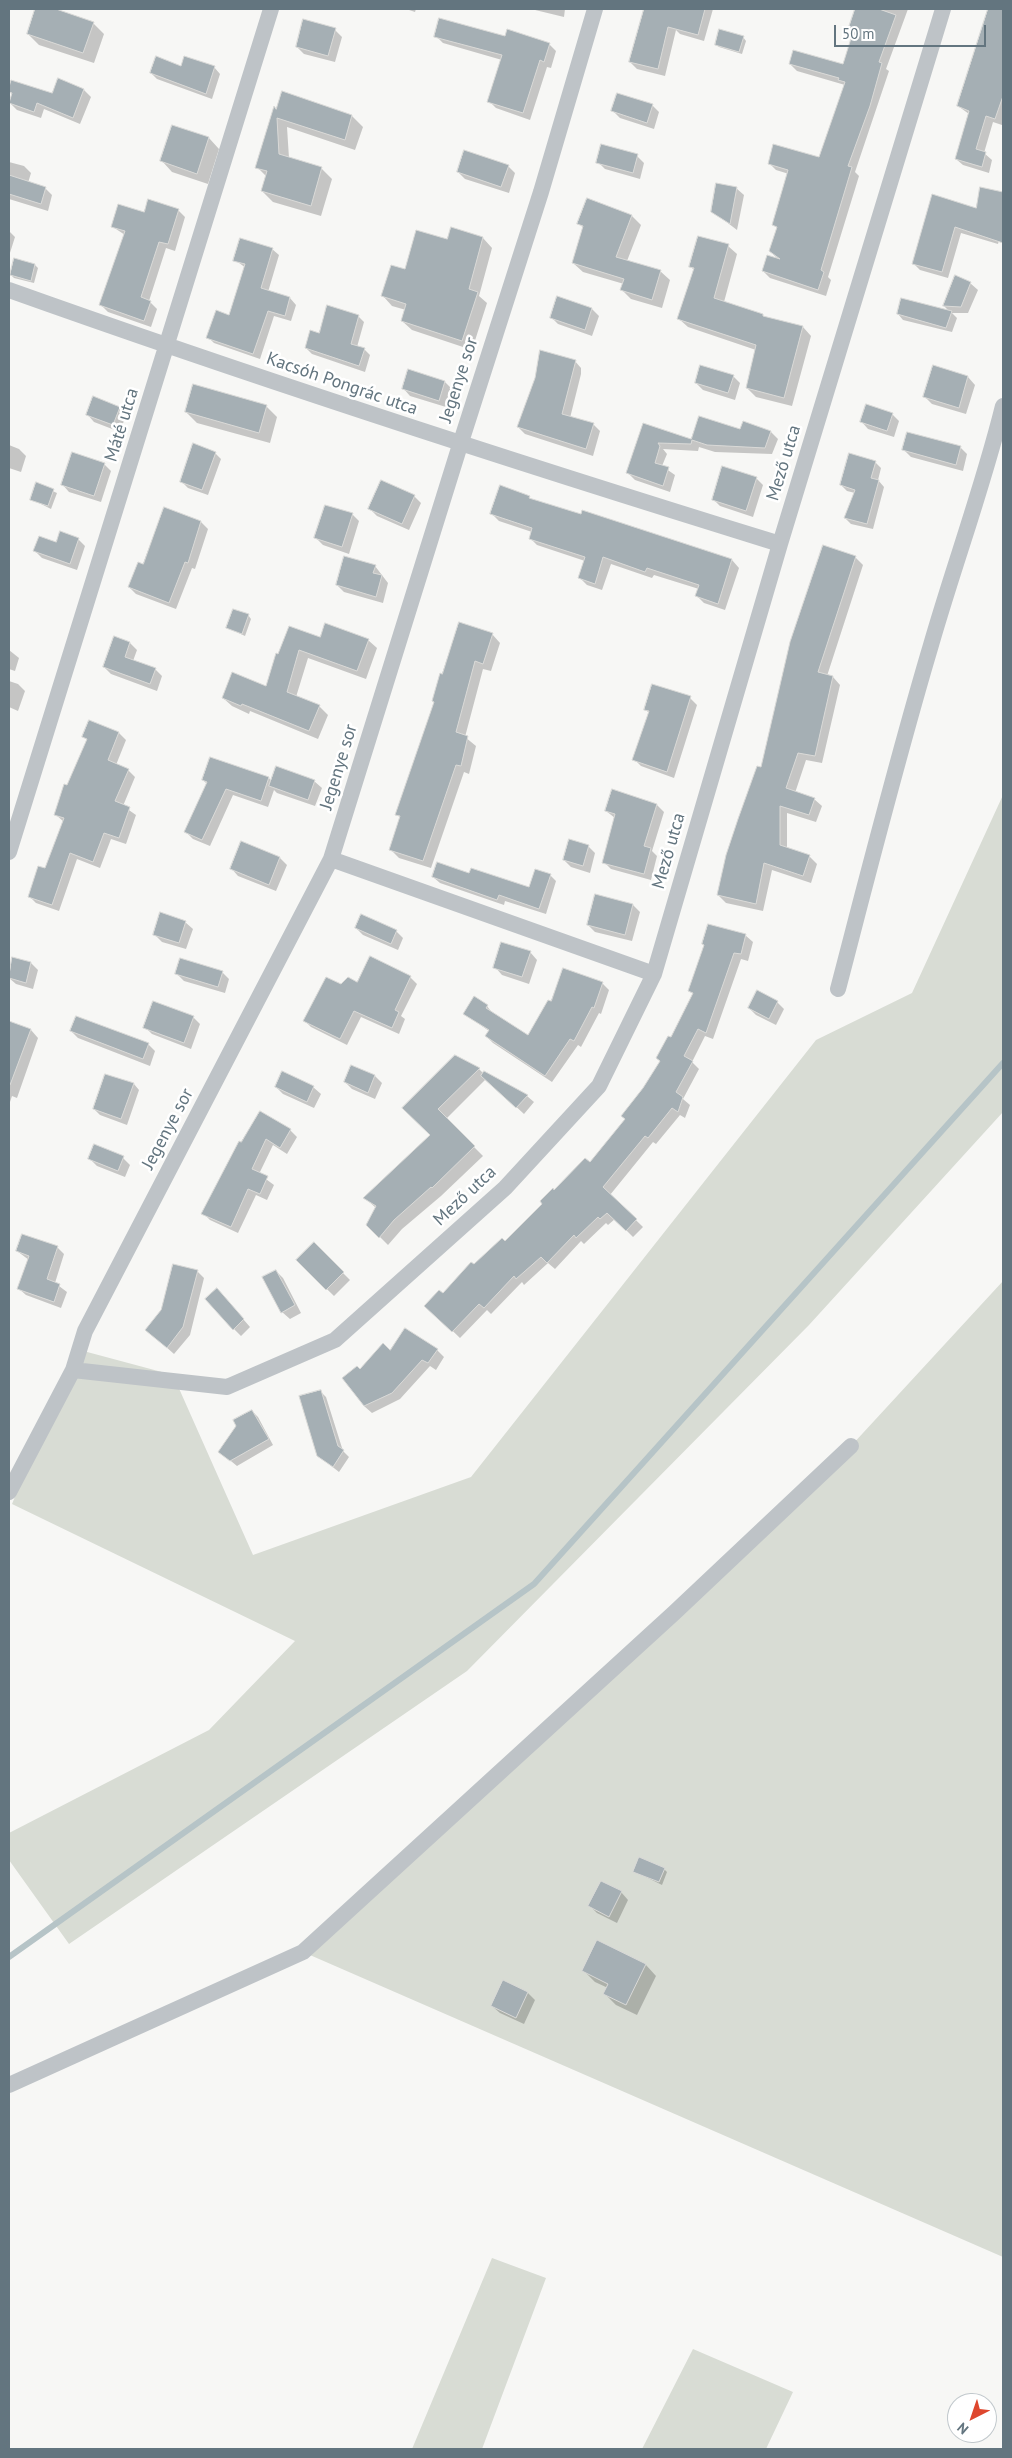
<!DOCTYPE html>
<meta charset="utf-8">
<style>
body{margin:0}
#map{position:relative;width:1012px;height:2458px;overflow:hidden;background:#f7f7f5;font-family:"PT Sans",sans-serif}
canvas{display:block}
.frame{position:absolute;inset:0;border:10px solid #63757f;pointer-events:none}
.north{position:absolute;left:947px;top:2393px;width:50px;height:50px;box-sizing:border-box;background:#fff;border:1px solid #c1c8cc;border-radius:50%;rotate:221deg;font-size:14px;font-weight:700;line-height:20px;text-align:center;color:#63757f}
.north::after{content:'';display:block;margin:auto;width:18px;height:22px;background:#de472e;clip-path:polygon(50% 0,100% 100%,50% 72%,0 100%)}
.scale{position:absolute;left:834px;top:25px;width:152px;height:22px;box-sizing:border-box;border:2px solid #63757f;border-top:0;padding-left:6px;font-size:15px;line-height:18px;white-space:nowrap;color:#63757f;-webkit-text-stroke:4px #fff;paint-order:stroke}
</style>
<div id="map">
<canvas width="1012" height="2458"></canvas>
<div class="frame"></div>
<div class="north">N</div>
<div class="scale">50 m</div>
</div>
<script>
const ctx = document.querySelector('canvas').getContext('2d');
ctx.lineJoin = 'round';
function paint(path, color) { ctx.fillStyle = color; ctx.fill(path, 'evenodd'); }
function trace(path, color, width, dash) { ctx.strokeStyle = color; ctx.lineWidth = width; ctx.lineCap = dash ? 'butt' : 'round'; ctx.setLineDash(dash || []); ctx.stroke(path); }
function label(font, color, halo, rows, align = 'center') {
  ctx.font = font + ' "PT Sans",sans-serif'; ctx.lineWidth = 5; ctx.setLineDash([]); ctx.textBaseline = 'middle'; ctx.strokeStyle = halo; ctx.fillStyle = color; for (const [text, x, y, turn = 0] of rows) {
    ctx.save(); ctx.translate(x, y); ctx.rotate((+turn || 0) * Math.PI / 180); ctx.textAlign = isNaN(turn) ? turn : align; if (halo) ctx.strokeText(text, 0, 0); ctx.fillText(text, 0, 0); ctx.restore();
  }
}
paint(new Path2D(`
 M1003,795V1112L809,1325L467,1671L69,1944L9,1860V1833L209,1730L295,1641L12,1504L76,1349L173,1375L253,1555L471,1477L816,1040L912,993Z
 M1003,1281V2257L303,1952L851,1446Z
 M492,2258L546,2278L482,2449H412Z
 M693,2349L793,2392L766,2449H642Z`), '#d8dcd4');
paint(new Path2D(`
 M37,9H52L93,23L104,34L94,63L39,45L28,34Z
 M406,9H416L415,12Z
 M531,9H565L564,17Z
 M679,9H713L704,41L680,34L676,30L665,76L637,69L630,62L644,15L674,26Z
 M856,9H908L886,69L889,71L855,172L859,176L828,277L831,280L826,296L770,278L763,271L779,260L770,251L778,229L774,225L789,174L776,170L769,163L820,158L845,85L797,71L790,64L844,65L854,34L849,30Z
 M989,9H1003V121L1002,125L993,122L984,153L992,160L989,173L963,165L956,159L969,114L958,106Z
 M335,30L342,37L335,62L304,54L297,47Z
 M436,36L506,38L549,44L556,51L551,68L547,67L530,120L496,108L489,101L502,60L443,43Z
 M743,37L746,41L742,54L719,47L716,44Z
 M214,67L220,74L212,99L157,79L151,73Z
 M12,81L53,94L84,90L91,97L80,124L44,109L41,118L17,110L10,103L12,95L9,91Z
 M652,105L659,112L654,129L620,118L613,111Z
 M277,111L352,116L363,127L355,150L287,127L289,158L322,169L332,179L321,216L273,202L262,191L267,177L257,167Z
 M209,138L219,149L208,184L172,172L162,161Z
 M637,156L644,163L640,179L605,169L598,162Z
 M9,162L24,166L31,173L28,183L45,188L52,195L48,211L9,199Z
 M508,166L515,173L509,193L465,179L458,172Z
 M736,188L744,195L737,230L712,211Z
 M981,189L1003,193V225L998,244L961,233L948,278L920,270L913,263L933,196L977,209Z
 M178,210L185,217L175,251L166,248L149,301L157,309L151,327L108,312L101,305L125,235L113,227L145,213Z
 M632,216L641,225L627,261L660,271L670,280L662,308L631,299L622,290L624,284L583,272L573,263L583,228L579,223Z
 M9,231L15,237L9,256Z
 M483,238L492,248L479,296L487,303L472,350L412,330L402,321L406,310L392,306L383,296L406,271L448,241Z
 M728,246L737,254L724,302L765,318L803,327L811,336L792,406L756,397L747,388L756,350L688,327L679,319L694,270L691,267Z
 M272,249L279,255L268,292L290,298L296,305L291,321L274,316L260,359L214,343L208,337L230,317L246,268L235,260Z
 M15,260L35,265L38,268L34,283L14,278L11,275Z
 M956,277L970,283L978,290L968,313H952L957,318L952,332L903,320L898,314L950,312L944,306Z
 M558,297L592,309L599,316L592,336L558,324L551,317Z
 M358,316L364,322L357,347L364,349L370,355L365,372L312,354L306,348L320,335Z
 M574,360L581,368V374L570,418L593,424L600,431L593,456L525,434L518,427Z
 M933,367L968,377L975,385L966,414L932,404L925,397Z
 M733,376L740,383L735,400L703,390L696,383Z
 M445,382L452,389L446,407L410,396L403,388Z
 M266,406L277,417L270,443L197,423L186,412Z
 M119,408L126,415L120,432L94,422L87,414Z
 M892,414L899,421L894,437L868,429L861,421Z
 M699,418L741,431L771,432L778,439L772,454L715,452L699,447L698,451L663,449L667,454L662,466L675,475L670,492L635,480L628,473L644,425L692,441Z
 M9,445L19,449L26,456L21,472L9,468Z
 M960,447L967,454L963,471L911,457L904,450Z
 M215,453L221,459L208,495L188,488L182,482Z
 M875,462L881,468L878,480L884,487L873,529L851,524L845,518L855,493L847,491L841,485Z
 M104,464L111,471L101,502L69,492L62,484Z
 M756,478L763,485L753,517L720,506L713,499Z
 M37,484L57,493L51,509L31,499Z
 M414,496L421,503L409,530L377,516L370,509Z
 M529,497L532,500L582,515L583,512L732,560L739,568L725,610L704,603L697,596L699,589L654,575L652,578L611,564L602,590L587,585L580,578L585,561L537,545L530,538L532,532L499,521L492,514Z
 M352,514L359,521L349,554L323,545L316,538Z
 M201,522L208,529L195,569L192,568L176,609L136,594L129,587L144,565Z
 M78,539L85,546L77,570L42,558L35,551Z
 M855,557L863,565L827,676L833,677L840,685L822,763L806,760L795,793L814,799L822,806L816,822L787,813V849L809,856L817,864L811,883L772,870L763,911L726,903L718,895L762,769Z
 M375,566L388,583L383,603L344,592L337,585Z
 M248,615L251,619L245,636L228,628Z
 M492,634L500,643L491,671L483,669L465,737L476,746L469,774L464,772L431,868L399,858L391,850L400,818L397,814L443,675Z
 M115,638L130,643L137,650L133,661L155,669L162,676L157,691L111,674L104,667Z
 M321,639L368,640L377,648L366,679L308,658L296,697L319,706L328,715L318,739L250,711L249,714L232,706L223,698L267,688L277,655Z
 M9,650L19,658L15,671L9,669Z
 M9,681L18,684L25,691L18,711L9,707Z
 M690,698L697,705L674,778L641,766L634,759L649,713L646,710Z
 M119,733L126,740L116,765L128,770L135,777L123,806L136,815L126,844L111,839L100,868L77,859L59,911L36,903L29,896L45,870L64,822L55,814L87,740L84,737Z
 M269,778L272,782L314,781L322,788L315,806L277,793L274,790L268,807L233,795L210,846L193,839L186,832L207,784L203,780Z
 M613,791L657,805L664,812L652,851L657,856L651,880L611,869L604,862L615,818L606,811Z
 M588,846L595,853L590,873L571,867L564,860Z
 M280,858L287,865L276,891L238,876L231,868Z
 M470,875L530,889L550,875L556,881L546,914L505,901L504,905L440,883L433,877Z
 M633,905L640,912L632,941L595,932L588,925Z
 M185,922L193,929L186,949L162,942L154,934Z
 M356,928L396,931L403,938L398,950L363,935Z
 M745,935L753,942L748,961L741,959L713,1039L705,1036L692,1062L699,1069L683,1099L690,1105L685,1118L680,1115L656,1144L653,1142L610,1195L643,1227L633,1237L615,1219L608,1225L606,1223L584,1244L581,1241L555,1269L548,1263L524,1285L522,1282L491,1314L487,1310L460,1338L433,1312L443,1295L473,1266L505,1243L554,1192L590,1164L626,1120L661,1062L693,994L689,991Z
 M530,952L537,960L529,984L502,975L495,967Z
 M13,958L31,963L38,970L33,989L16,984L9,978Z
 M371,958L410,977L417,984L401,1016L405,1019L399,1034L361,1017L347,1045L311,1027L305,1021L341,986L358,984Z
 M564,969L603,984L609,990L601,1014L599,1013L581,1047L578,1045L552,1082L493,1043L486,1036L489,1031L465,1014L487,1006L493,1014L529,1037L552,1003Z
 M222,972L229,979L225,993L184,981L177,974Z
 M777,1002L784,1009L776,1025L756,1015L749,1008Z
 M193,1017L200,1024L191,1049L152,1034L145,1027Z
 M9,1022L31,1030L38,1038L17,1098L12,1096L9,1105Z
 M71,1031L148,1044L155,1051L150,1066L78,1038Z
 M352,1067L375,1076L382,1083L375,1099L352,1089L345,1082Z
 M479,1069L484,1074L527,1096L534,1102L524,1114L486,1079L446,1119L483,1156L441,1196L402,1229L388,1245L368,1225L376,1208L365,1198L432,1135L404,1108Z
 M134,1084L139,1090L127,1125L100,1115L94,1109Z
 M276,1087H313L321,1094L314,1108L283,1094Z
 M290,1130L297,1137L287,1154L273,1145L259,1174L274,1185L267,1200L256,1195L238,1233L210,1220L203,1213L239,1143Z
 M123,1158L130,1165L125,1177L97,1166L90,1159Z
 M314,1244L350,1280L334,1296L297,1260Z
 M57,1247L64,1254L55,1283L67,1292L61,1308L26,1295L18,1288L29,1260L17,1251Z
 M197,1271L204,1278L190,1335L174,1354L147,1330Z
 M276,1271L283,1278L301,1313L290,1319L282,1312L264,1278Z
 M224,1297L250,1327L241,1336L234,1329Z
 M437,1350L444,1357L436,1370L430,1366L400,1399L372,1413L364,1406L361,1371L391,1352Z
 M320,1391L326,1397L343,1451L349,1457L339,1472L325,1461Z
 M252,1411L258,1417L273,1445L237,1466L226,1457Z
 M664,1869L667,1872L662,1885L634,1871Z
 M621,1892L628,1900L617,1923L597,1913L590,1906Z
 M598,1942L646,1965L656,1976L637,2015L616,2005L605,1994L608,1988L595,1982L584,1971Z
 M504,1982L528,1993L535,2000L524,2024L500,2013L492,2006Z`), '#0003');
trace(new Path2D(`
 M9,1957L534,1584L1003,1063`), '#b6c4c7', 6);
const building = new Path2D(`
 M35,9H56L94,22L83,53L27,34Z
 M644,9H705L698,35L668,27L658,69L629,62Z
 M855,9H879L896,15L879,62L882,63L870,106L848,166L852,167L821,270L824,272L818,290L762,271L767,255L780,259L769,251L777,227L772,225L788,170L768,164L773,144L819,157L845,82L838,80L839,78L789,64L793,50L843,64L853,32L848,30Z
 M988,9H1003V96L995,119L986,116L976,149L986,152L982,167L955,159L969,111L957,106Z
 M439,18L505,36L507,29L550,43L544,62L540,60L523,113L487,102L502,55L434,37Z
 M303,19L336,28L328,56L296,47Z
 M719,29L744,36L739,52L715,45Z
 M156,56L181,66L184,56L215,66L206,94L150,73Z
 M58,78L84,89L73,118L37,103L34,112L9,103L12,93L9,92V87L11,80L52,93Z
 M282,91L352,115L345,140L277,118L279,154L322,167L311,206L261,191L267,171L255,168L274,106L276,109Z
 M617,93L653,104L647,123L611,111Z
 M172,125L209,137L197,174L160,161Z
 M601,144L638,154L633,173L596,163Z
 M464,150L509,165L501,187L457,172Z
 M9,175L46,187L41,204L9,194Z
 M716,183L737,187L730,224L711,212Z
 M980,187L1003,192V243L955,227L942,272L912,264L932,194L976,208Z
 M587,198L632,215L616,257L661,270L652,300L620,290L624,279L572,263L583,226L577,224Z
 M148,199L179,209L168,244L159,242L141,297L151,301L144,321L99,305L125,231L111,227L118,204L144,212Z
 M451,227L483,237L469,289L478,292L462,341L401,321L406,304L381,296L391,265L405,269L416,230L447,239Z
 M698,236L729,244L714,298L763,314V316L803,326L784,398L746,388L756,345L677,319L694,268L689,267Z
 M240,238L273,248L261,288L290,297L285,316L268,311L253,354L206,338L216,310L229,315L245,264L233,261Z
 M14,258L35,264L31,281L10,275Z
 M955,275L971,282L961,307L943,306Z
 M557,296L592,308L585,330L550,318Z
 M901,298L952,311L946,328L897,314Z
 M327,305L359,315L351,344L365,348L359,366L305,348L310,330L319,333Z
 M540,350L576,360L562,414L594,423L586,449L517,427L535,378Z
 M700,365L734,375L728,393L695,383Z
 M933,365L968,376L959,408L923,397Z
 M408,369L445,381L439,401L402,389Z
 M193,384L267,405L259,433L185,412Z
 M93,396L120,407L113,425L86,415Z
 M866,404L893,413L887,431L860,422Z
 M699,416L740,429L743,421L771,431L765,448L707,445L692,440L691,444L658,443L660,446L655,463L669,467L663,486L626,473L643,423L691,439Z
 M907,432L961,446L956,465L902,450Z
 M193,443L216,452L202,490L180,482Z
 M72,452L105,463L94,496L61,485Z
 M849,453L876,461L871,478L879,480L867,524L844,518L855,490L840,485Z
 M722,466L757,477L746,511L712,500Z
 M381,480L415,495L402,524L368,509Z
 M36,482L54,489L48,506L30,500Z
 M500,485L530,496L529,498L581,514L582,510L732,559L718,604L695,596L699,585L647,568L645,572L603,557L595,584L578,578L585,557L529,539L532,528L490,514Z
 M325,505L353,513L342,547L314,538Z
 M164,507L201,521L188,563L185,562L169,603L128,587L138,562L143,564Z
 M60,531L79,538L70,564L33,551L39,536L56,542Z
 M823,545L856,556L818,672L833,676L815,756L798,753L786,788L815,798L809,815L780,806V845L810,855L803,876L764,863L756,904L717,895L726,855L738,819L757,766L761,767L790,642Z
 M344,556L376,565L373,573L382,575L376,597L336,585Z
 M233,609L249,614L242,634L226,628Z
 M459,622L493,633L483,664L475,661L456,732L468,736L461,766L456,765L423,861L389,850L400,816L395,815L434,702L432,701L440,673L442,674Z
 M325,623L369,639L357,671L299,650L287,692L320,705L309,731L242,704L241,706L222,698L232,672L266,686L276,653L278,654L289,626L320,637Z
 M114,636L130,642L125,657L156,668L150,684L103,667Z
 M652,684L691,696L667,772L632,760L649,711L644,710Z
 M89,720L119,732L108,760L129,769L115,801L130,807L119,838L104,833L93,862L70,853L52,905L28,897L38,866L45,868L64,818L54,815L64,784L67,785L87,739L82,737Z
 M210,757L269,777L261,801L226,789L202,840L184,832L207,782L202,780Z
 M276,766L315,780L308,800L269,786Z
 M612,789L657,804L644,846L651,848L644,874L602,863L615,814L605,811Z
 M569,839L589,845L583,866L563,860Z
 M241,841L280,857L269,885L230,869Z
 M437,862L469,873L471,868L529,887L535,869L551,874L539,909L499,895L497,900L432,877Z
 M595,894L633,904L625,935L587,925Z
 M160,912L186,921L179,943L153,935Z
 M361,914L397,930L391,944L355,928Z
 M708,924L746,934L741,954L734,953L706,1033L698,1029L684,1056L693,1061L676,1092L683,1097L678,1112L672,1108L648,1138L645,1136L603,1187L637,1219L626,1231L607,1213L600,1219L598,1217L576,1238L574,1235L547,1263L541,1257L516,1279L514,1276L484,1308L479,1304L452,1332L424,1306L439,1290L443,1293L471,1262L474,1264L502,1238L505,1241L542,1204L540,1201L553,1188L554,1190L585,1158L590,1162L625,1119L621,1116L643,1088L660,1061L656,1058L668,1036L671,1037L693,993L688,991L704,945L702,944Z
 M501,942L531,951L522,977L493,968Z
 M370,956L411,976L395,1010L399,1012L392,1028L354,1011L340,1039L303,1021L326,977L341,984L348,977L357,982Z
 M12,957L31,962L26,983L9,978Z
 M180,958L223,971L218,987L175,974Z
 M563,968L603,982L594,1008L592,1007L574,1041L570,1039L545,1076L485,1036L489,1030L463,1014L474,996L488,1005L486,1008L528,1035L548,1000L551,1001Z
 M757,990L778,1001L769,1019L748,1008Z
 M153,1001L194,1016L184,1043L143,1028Z
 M76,1016L149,1043L143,1059L70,1031Z
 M9,1021L31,1029L10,1085H9Z
 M455,1055L480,1068L438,1109L475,1146L432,1188L431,1187L394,1220L379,1238L366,1225L376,1206L363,1198L430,1135L402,1108Z
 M351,1065L375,1075L368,1093L344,1082Z
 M282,1071L314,1086L307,1102L275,1087Z
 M484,1071L528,1095L516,1108L481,1076Z
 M105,1074L134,1083L121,1119L93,1109Z
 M260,1111L291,1129L280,1148L266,1139L252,1169L268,1176L260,1194L248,1189L231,1227L201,1214L239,1141L241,1142Z
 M94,1144L124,1156L118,1171L88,1159Z
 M22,1234L58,1246L47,1279L60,1284L54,1302L17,1289L29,1256L16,1251Z
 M314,1242L344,1272L326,1290L296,1260Z
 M173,1264L198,1270L183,1327L167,1348L145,1330L161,1310Z
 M276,1270L295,1305L281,1313L262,1277Z
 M217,1288L244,1319L233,1330L205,1299Z
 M405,1328L438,1349L428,1363L422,1360L392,1393L364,1406L342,1378L357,1366L360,1369L383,1343L390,1350Z
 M321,1390L338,1446L344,1450L333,1467L317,1456L299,1396Z
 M252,1410L269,1439L230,1461L218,1452L236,1426L233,1420Z
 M639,1857L665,1868L659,1882L633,1872Z
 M601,1881L622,1891L609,1917L588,1906Z
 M597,1940L646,1964L626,2005L603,1994L608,1984L582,1971Z
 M503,1980L528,1992L516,2018L491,2006Z`);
paint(building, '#a5afb4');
trace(building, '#d9d9d7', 1);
trace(new Path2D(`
 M9,290C264,381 521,464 780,544
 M9,852L271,9
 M331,859L654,974
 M838,989C868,874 897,759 931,645C954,565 983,487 1003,406
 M73,1370L227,1387L335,1340L505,1188L599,1086L654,974L780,544L943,9
 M9,1492L73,1370L85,1331L331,859L460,445L541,192L595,9
 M9,2085L303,1952L674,1613L851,1446`), '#bec3c7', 16);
label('18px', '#63757f', '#fff', [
 ["Jegenye sor",459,380,-72],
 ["Kacsóh Pongrác utca",342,384,19],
 ["Máté utca",122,425,-73],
 ["Mező utca",784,463,-73],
 ["Jegenye sor",339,767,-73],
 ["Mező utca",669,851,-74],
 ["Jegenye sor",168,1129,-62],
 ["Mező utca",465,1196,-43]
]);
</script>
